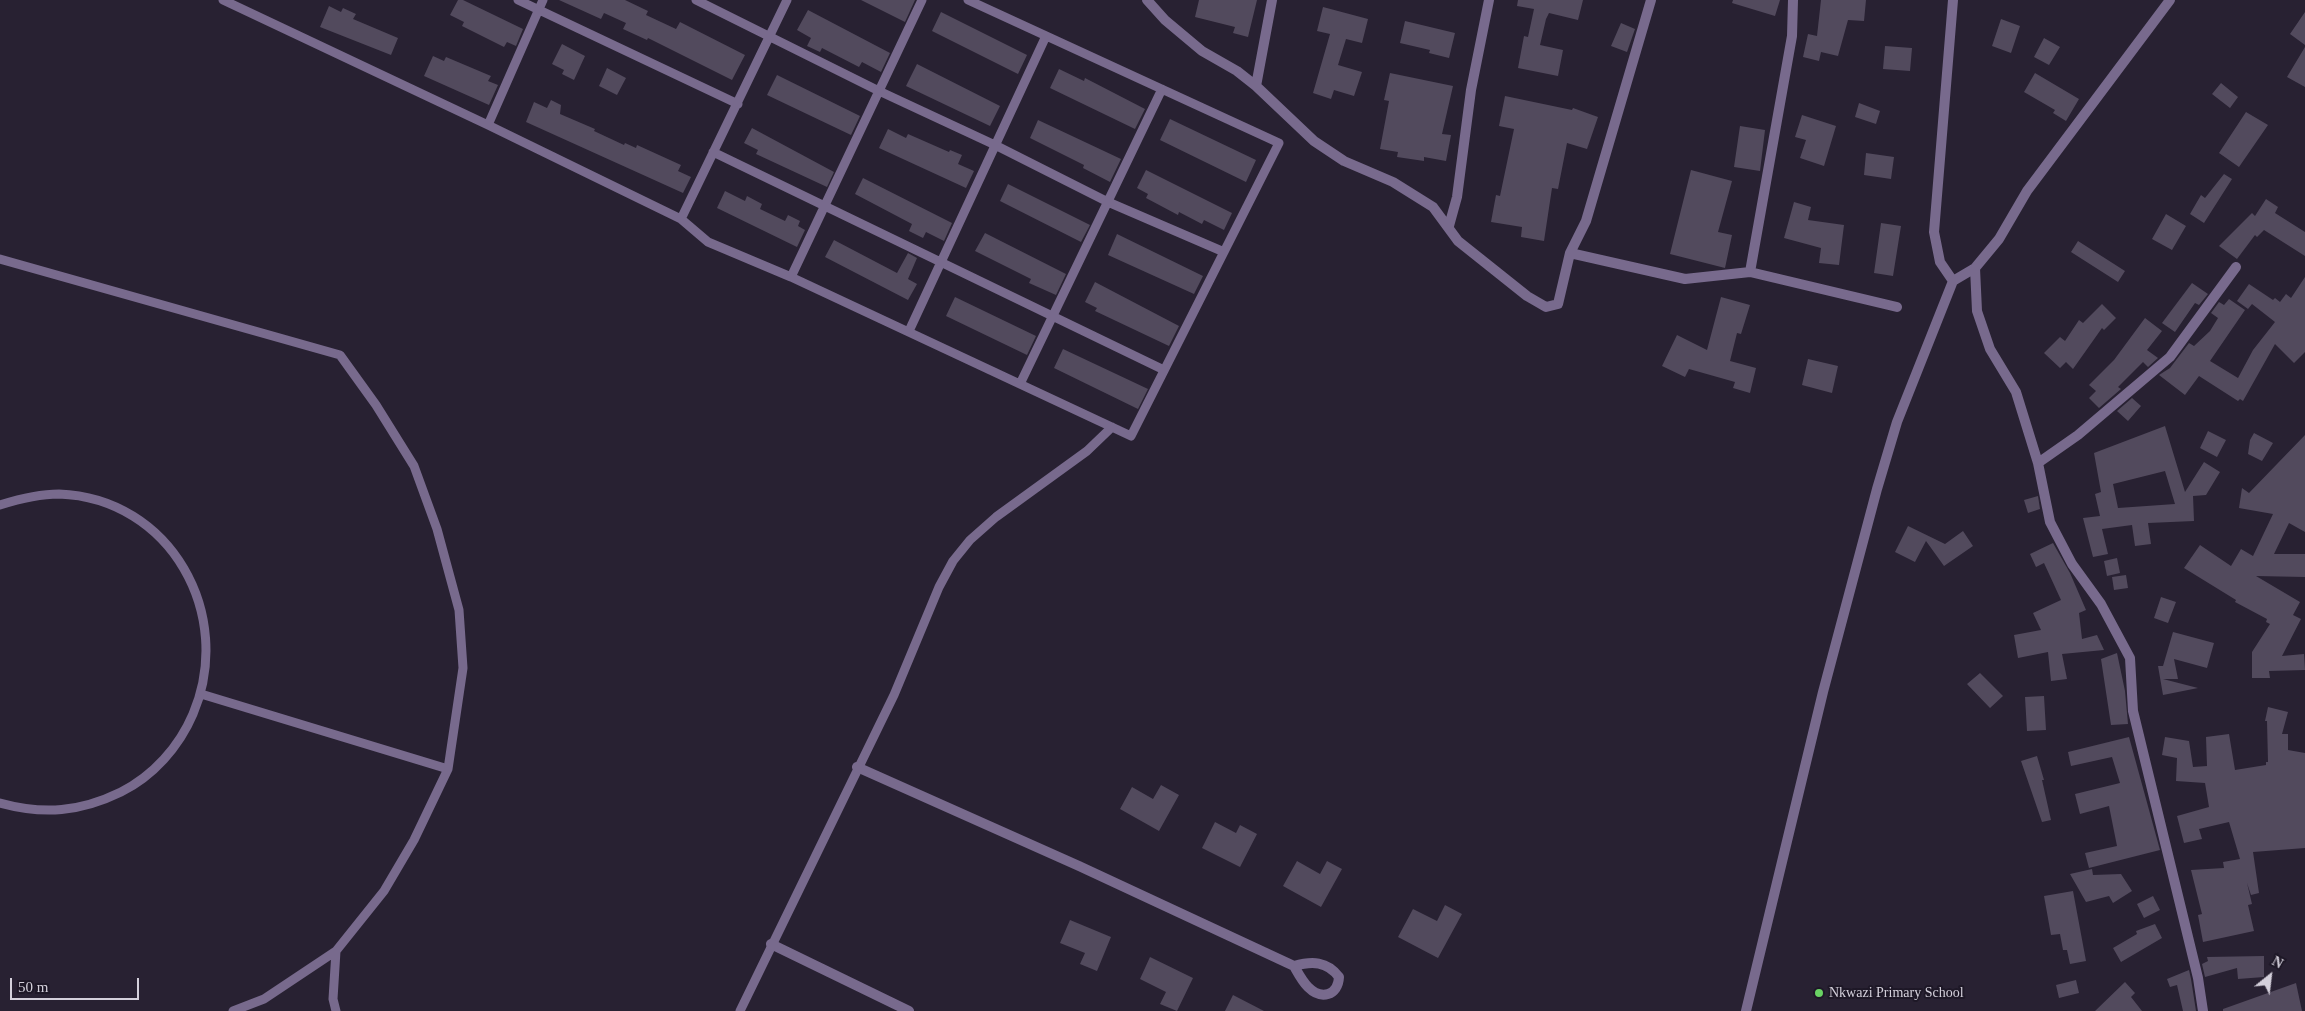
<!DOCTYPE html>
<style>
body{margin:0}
#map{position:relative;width:2305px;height:1011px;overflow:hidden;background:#282132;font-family:"Times New Roman",serif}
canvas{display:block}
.north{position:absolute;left:2245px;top:951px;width:50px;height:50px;-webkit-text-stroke:4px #1e1827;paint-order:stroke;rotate:29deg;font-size:14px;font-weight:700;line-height:20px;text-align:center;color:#d4d0db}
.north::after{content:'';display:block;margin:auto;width:18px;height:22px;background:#d4d0db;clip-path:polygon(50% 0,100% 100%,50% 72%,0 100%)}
.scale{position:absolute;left:10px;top:978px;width:129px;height:22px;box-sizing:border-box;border:2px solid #d4d0db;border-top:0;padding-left:6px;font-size:15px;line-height:18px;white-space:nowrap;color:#d4d0db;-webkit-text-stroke:4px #1e1827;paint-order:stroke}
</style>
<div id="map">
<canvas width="2305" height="1011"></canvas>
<div class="north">N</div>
<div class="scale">50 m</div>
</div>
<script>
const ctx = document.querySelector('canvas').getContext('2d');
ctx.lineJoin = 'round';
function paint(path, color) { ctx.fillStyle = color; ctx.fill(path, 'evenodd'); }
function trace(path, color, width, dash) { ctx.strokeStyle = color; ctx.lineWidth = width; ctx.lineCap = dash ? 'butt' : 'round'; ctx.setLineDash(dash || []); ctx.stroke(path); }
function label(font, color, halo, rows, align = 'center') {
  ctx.font = font + ' "Times New Roman",serif'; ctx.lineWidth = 4; ctx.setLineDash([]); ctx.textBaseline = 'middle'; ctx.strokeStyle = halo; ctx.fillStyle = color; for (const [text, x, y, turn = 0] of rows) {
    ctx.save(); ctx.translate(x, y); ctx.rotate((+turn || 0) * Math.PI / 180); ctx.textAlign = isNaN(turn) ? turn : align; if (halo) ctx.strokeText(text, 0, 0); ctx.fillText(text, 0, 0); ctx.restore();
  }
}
paint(new Path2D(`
 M458,0H463L523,29L516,46L507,42L504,47L462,26L464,22L450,15Z
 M559,0H625L648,11L646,15L676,29L680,22L745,55L732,80L648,38L647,40L623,29L626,23L604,13L601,19Z
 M861,0H915L905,22Z
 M1199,0H1257L1248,37L1233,33L1235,27L1195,17Z
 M1518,0H1583L1578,20L1549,13L1546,19L1540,45L1563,50L1558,76L1518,68L1524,36L1528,37L1534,9L1517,6Z
 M1733,0H1780L1775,16L1732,3Z
 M1821,0H1866L1864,21L1848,20L1838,56L1821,52L1819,61L1803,57L1808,34L1817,36Z
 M329,6L341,12L343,8L356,14L353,19L398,38L391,55L320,27Z
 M1323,7L1368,19L1362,43L1346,39L1338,65L1362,72L1354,96L1334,90L1331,99L1313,93L1330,34L1317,31Z
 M808,10L890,53L881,72L862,62L859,67L822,48L820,52L807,46L811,38L797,30Z
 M941,12L1027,55L1018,74L932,31Z
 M2305,12V45L2290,34Z
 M2001,19L2020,26L2011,53L1992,46Z
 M1405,21L1455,33L1449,58L1429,53L1430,50L1400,43Z
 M1621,23L1635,29L1627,52L1611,46Z
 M2044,38L2060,47L2049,65L2034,57Z
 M562,44L585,56L574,80L562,74L564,70L552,64Z
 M1885,46L1912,48L1910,71L1883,69Z
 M2305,47V87L2287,77Z
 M433,56L444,61L446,57L491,76L488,81L498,85L489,105L424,76Z
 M917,64L1000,106L990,126L906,86Z
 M607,68L626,78L617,95L599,86Z
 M1059,69L1084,81L1085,78L1145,109L1135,129L1050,88Z
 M1390,73L1453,86L1442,134L1451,135L1446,161L1424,157V161L1397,157L1398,152L1380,149L1389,101L1384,100Z
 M2035,73L2079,99L2066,121L2053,113L2055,110L2024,92Z
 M777,75L860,116L851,135L767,95Z
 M2221,83L2238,97L2230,108L2212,94Z
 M1505,96L1572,110L1573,108L1598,117L1587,149L1567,143L1558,189L1552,188L1544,241L1521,237L1522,227L1491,222L1496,195L1500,196L1514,129L1499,126Z
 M551,100L561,105L560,114L595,129L594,131L624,145L625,143L636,148L637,145L681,165L678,171L691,177L683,193L526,122L534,102L547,108Z
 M1859,103L1880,111L1876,124L1855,117Z
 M2246,112L2268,125L2239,167L2219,153Z
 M1802,115L1836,126L1824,166L1800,158L1806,140L1795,137Z
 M1170,119L1256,160L1246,182L1160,140Z
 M1038,120L1121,159L1110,182L1083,168L1084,165L1030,138Z
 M1740,126L1765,130L1760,171L1734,167Z
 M752,128L834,172L827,187L756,154L758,150L744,143Z
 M888,129L906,138L908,134L949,152L950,150L962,155L958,164L974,171L966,188L879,148Z
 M1866,153L1894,157L1891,179L1864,175Z
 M1146,170L1232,213L1224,230L1204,220L1202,224L1179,212L1178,215L1146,198L1148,194L1137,188Z
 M1691,170L1732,181L1718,232L1732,235L1725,268L1670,254Z
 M2224,174L2232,179L2204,223L2190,214L2201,195L2205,198Z
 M863,178L952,223L944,241L926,232L923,238L909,231L912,224L855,194Z
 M1008,184L1090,225L1081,242L1000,201Z
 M725,191L745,201L747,196L762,204L760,209L785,221L788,215L800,221L798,226L805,230L797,247L717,208Z
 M2266,199L2278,207L2275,213L2305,232V256L2264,230L2257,237L2255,235L2237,259L2219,246L2252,213L2255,216Z
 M1794,202L1811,207L1808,220L1844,225L1839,265L1819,263L1821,248L1784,238Z
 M2166,214L2186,226L2172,250L2152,239Z
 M1881,223L1901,226L1893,276L1874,273Z
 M985,233L1066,274L1056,295L1029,283L1031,279L975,251Z
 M1117,234L1203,276L1194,294L1108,255Z
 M834,240L897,273L908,253L917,258L908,279L917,284L908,300L825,257Z
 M2078,241L2125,271L2118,282L2071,252Z
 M2305,277V352L2294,363L2275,344L2243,401L2240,399L2238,401L2199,376L2185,395L2159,375L2170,368L2189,343L2194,346L2210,331L2218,318L2211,313L2219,302L2224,305L2229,299L2245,310L2210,361L2238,378L2253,350L2275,322L2252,304L2248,309L2237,301L2249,284L2273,300L2275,298L2280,302L2286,294L2291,298Z
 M1095,282L1179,326L1169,346L1095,311L1097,308L1085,302Z
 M2192,283L2208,294L2199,305L2195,303L2175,332L2162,323Z
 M955,297L1036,336L1027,355L946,316Z
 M1721,297L1750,305L1741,334L1737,333L1730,361L1756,368L1750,393L1733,388L1735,382L1689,369L1685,377L1662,366L1677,335L1707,350Z
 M2102,304L2116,318L2104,330L2102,328L2073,369L2066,362L2060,368L2044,353L2060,337L2065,341L2079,320L2083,323Z
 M2145,318L2162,331L2147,350L2158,358L2148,367L2143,362L2118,387L2121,389L2099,408L2089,398L2096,391L2089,385L2114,360Z
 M1063,349L1148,389L1138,409L1054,368Z
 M1808,359L1838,366L1832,393L1802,385Z
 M2132,398L2141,406L2128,421L2117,411Z
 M2165,426L2185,492L2204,462L2220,472L2206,495L2193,496L2194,521L2148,523L2151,544L2135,546L2132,525L2102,529L2108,554L2093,557L2083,518L2100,516L2095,494L2101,492L2094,453ZM2165,471L2175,504L2118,508L2113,484Z
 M2208,431L2226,440L2217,457L2200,448Z
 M2254,433L2273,443L2262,461L2248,454L2250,440Z
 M2305,435V532L2289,523L2274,554H2305V577L2256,576L2300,602L2293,615L2301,619L2282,656L2304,654L2305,670L2269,671L2270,678H2252V652L2270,624L2266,622L2267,619L2235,602L2236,600L2184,568L2200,545L2231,566L2241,549L2253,556L2273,514L2239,508L2242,488L2249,493Z
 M2038,496L2040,509L2028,513L2024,500Z
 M1908,526L1945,544L1963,531L1973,546L1944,566L1926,541L1915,562L1895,552Z
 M2053,543L2070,573L2086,610L2079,613L2082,639L2097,635L2104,650L2062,654L2067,679L2051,681L2048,652L2018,658L2014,635L2041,630L2033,613L2061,600L2044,563L2036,567L2030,554Z
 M2117,558L2120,573L2107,576L2104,561Z
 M2126,575L2128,588L2114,590L2112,577Z
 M2161,597L2176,602L2168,623L2154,618Z
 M2173,632L2214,643L2207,668L2174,659L2178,679H2163L2198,688L2163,695L2158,666H2163Z
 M2117,653L2125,691L2128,724L2111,725L2101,659Z
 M1980,673L2003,696L1990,708L1967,684Z
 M2044,696L2046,730L2027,731L2025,697Z
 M2268,707L2288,712L2282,734H2288V750L2305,753V848L2253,852L2259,893L2251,895L2247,883L2252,904L2248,905L2254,931L2203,942L2198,915L2202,914L2191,870L2224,868L2223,862L2240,859L2229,822L2199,829L2202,839L2184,843L2177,816L2209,807L2205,783L2176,781L2177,758L2162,755L2165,737L2189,741L2193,767L2207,766L2206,737L2229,734L2235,770L2266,765V762H2268L2267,721H2265Z
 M2129,737L2160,850L2089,868L2085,853L2117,846L2109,806L2080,814L2075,794L2120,783L2112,757L2071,766L2068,752Z
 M2037,756L2044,780H2042L2051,820L2042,822L2021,761Z
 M1161,785L1179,795L1159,831L1120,809L1132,787L1153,799Z
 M1215,822L1236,833L1240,825L1257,834L1240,867L1202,848Z
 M1297,861L1320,874L1327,861L1342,869L1321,907L1283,886Z
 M2092,869L2093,875L2121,874L2132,891L2113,903L2109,896L2086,902L2070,874Z
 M2073,891L2086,961L2070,964L2067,950H2063L2060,934L2051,935L2044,896Z
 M2153,896L2160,910L2144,918L2137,904Z
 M1445,905L1462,914L1438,958L1398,937L1413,909L1437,921Z
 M1070,920L1111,937L1097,971L1080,964L1085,953L1060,943Z
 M2155,924L2162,938L2121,962L2113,948L2137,934L2136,931Z
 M2264,956V977L2238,979L2237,968L2205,977L2202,964L2208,961L2207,957Z
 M1150,957L1193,978L1177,1011L1160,1004L1166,992L1140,979Z
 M2189,970L2191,979L2196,1011H2183L2177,985L2170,987L2167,979Z
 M2076,980L2079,993L2059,998L2056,985Z
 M2125,982L2135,993L2131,997L2142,1011H2095Z
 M2296,983L2302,1011H2223V1009Z
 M1233,995L1264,1011H1225Z`), '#524a5d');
trace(new Path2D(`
 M223,0L488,125L681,219L708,242L791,277L1131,436L1279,143L968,0
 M518,0L738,104
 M696,0L879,91L995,145L1108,202L1224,252
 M488,125L543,0
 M713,152L1164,370
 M681,219L787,0
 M0,259L340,355L376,405L414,466L437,529L459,610L463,668L448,769L414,840L384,891L336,951L264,999L233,1011
 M791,277L922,0
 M909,331L1046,36
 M1020,384L1162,89
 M0,505C19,499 39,494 59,494C171,498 235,615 193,714C179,747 153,776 121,792C80,812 44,815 0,803
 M201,694L448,769
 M336,1011L333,999L336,951
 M740,1011L894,695L939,587L953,561L970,540L996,517L1087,451L1112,427`), '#786a8d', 9);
trace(new Path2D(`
 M1147,0L1165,20L1202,51L1237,71L1256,86L1314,141L1344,161L1393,182L1433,207L1458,241L1527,296L1546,307L1558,304L1570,253L1586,221L1651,0
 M1256,86L1272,0
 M1449,226L1457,197L1471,90L1489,0
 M1570,253L1685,279L1750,272L1897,307
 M1975,268L1977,311L1990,349L2016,392L2038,463L2050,522L2072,564L2101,604L2130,658L2133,711L2198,978L2203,1011
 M1750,272L1792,36L1793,0
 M1953,281L1940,262L1934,232L1953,0
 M2038,463L2078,435L2170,357L2236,267
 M857,767L1079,866L1294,966C1298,973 1302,981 1308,987C1321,1000 1338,996 1339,977C1327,961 1312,961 1294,966
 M771,944L909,1011
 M1746,1011L1823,692L1877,489L1897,422L1953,281L1975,268L1999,239L2027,191L2170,0`), '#786a8d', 10);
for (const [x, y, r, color] of [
 [1819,993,5,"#6ad364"]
]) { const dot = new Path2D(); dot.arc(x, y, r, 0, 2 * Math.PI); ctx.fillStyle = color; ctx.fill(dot); trace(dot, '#1e1827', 2); }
label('14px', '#d4d0db', '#1e1827', [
 ["Nkwazi Primary School",1829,993]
], 'left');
</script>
